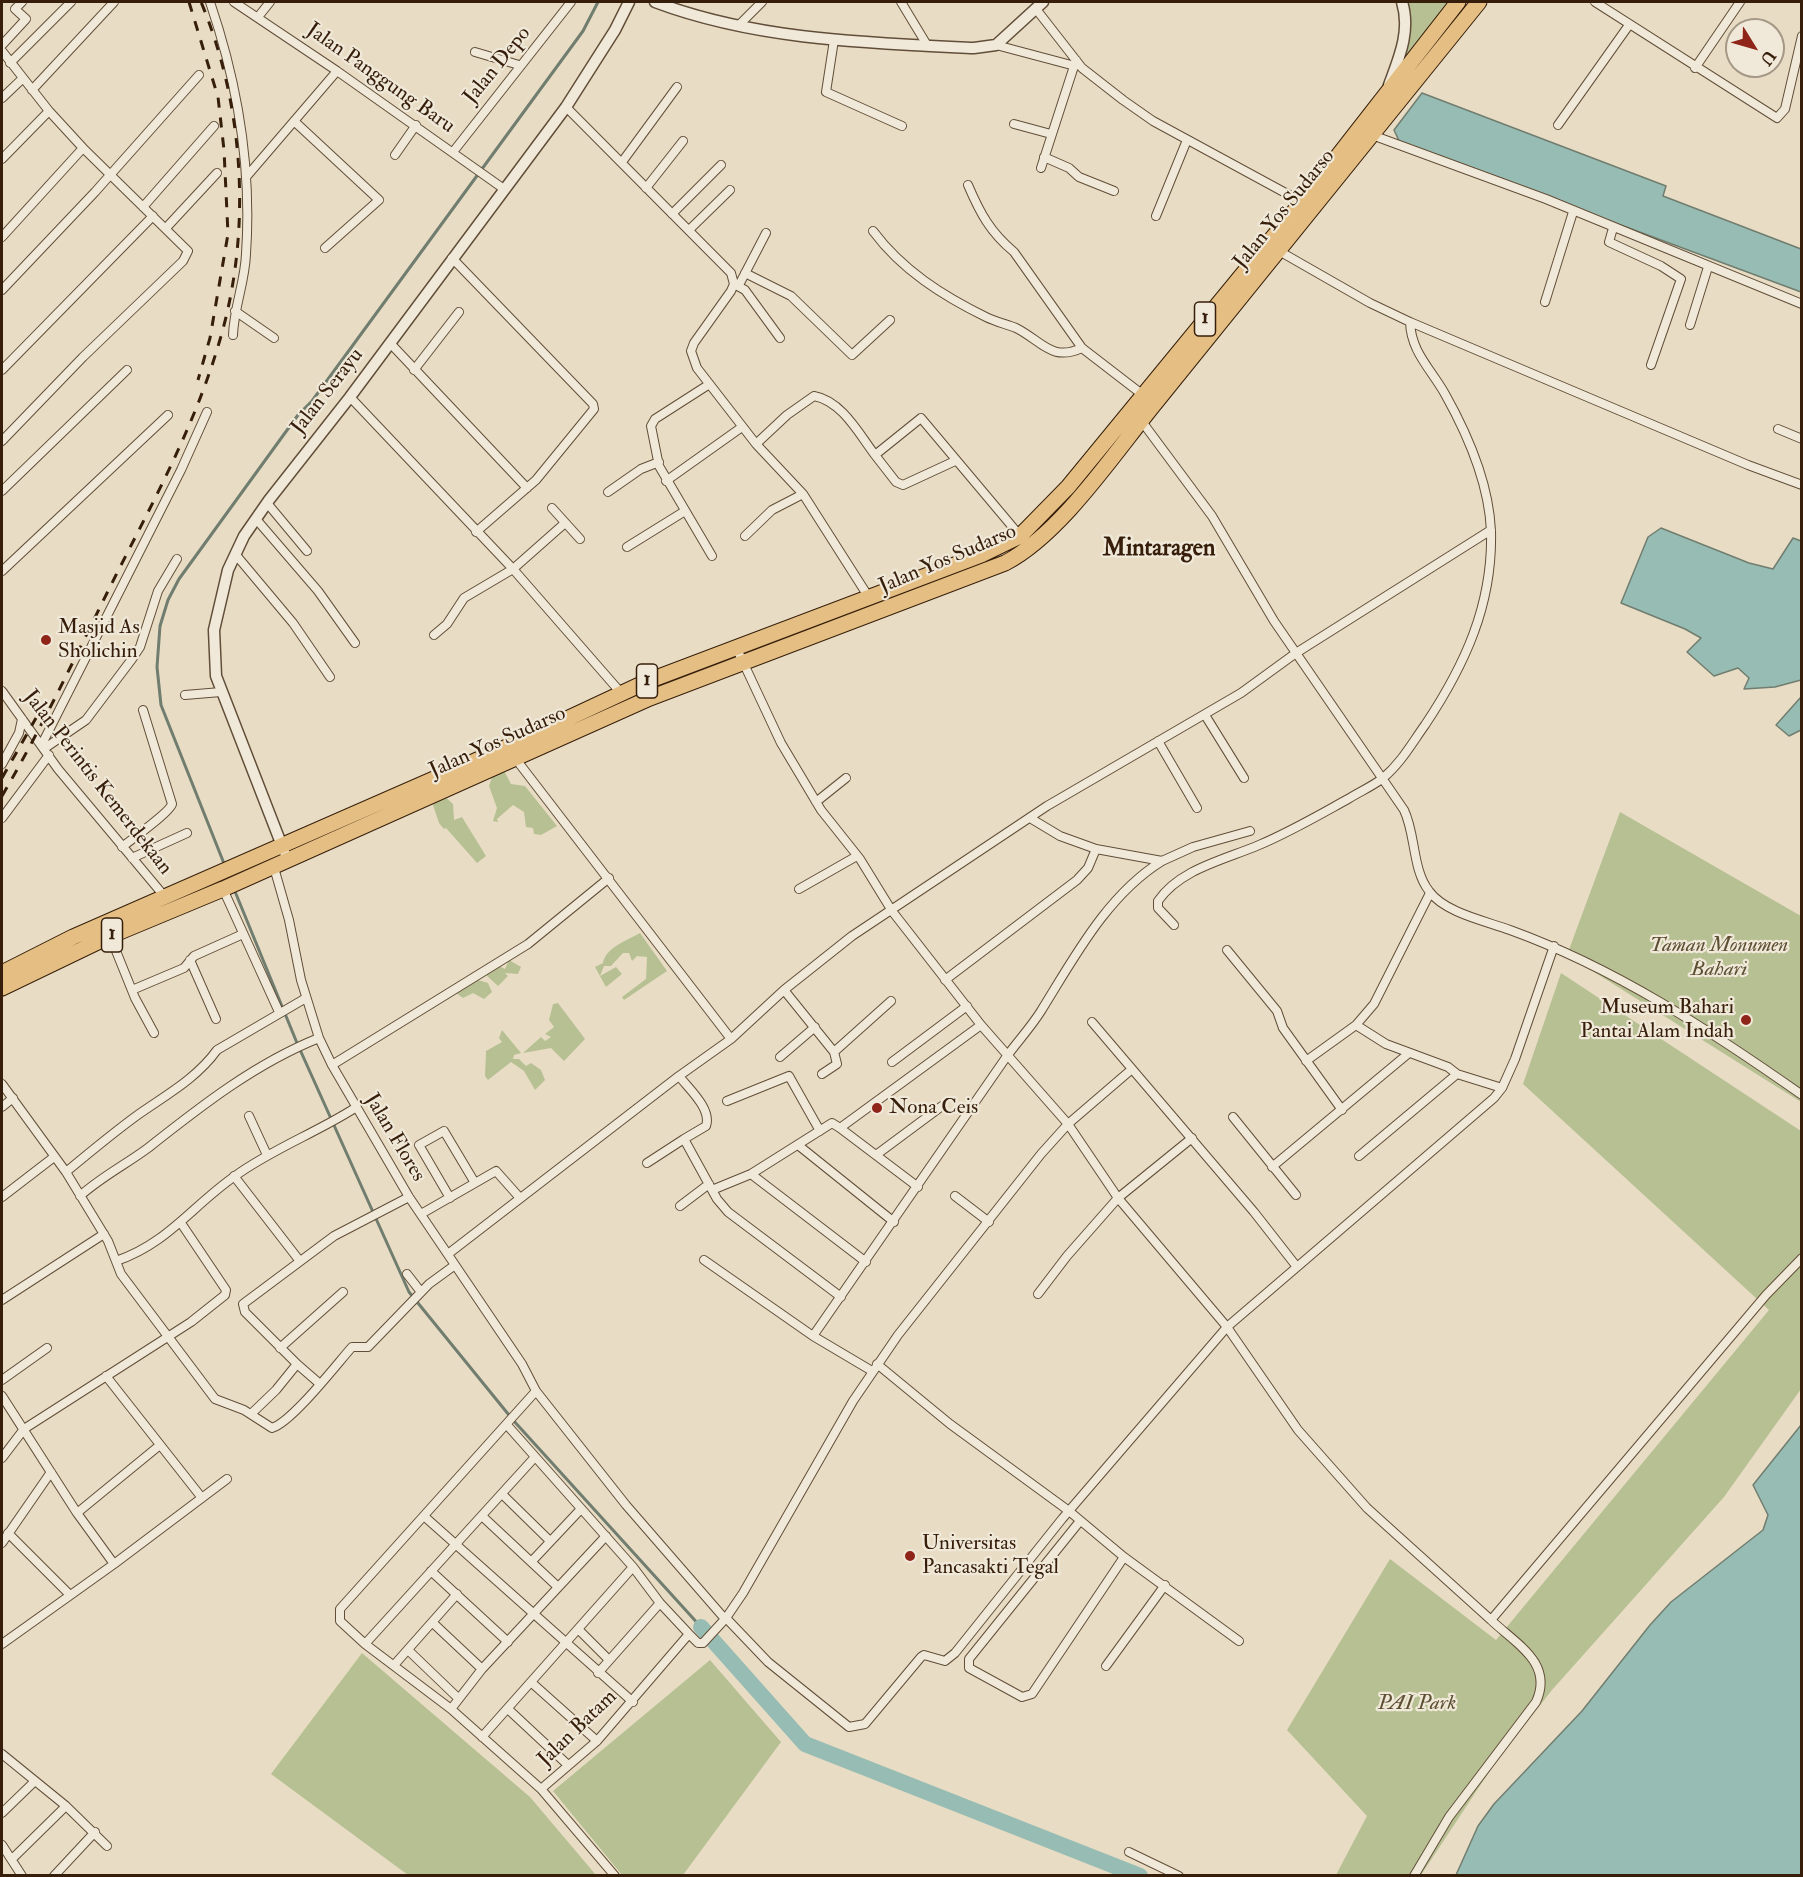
<!DOCTYPE html>
<style>
body{margin:0}
#map{position:relative;width:1803px;height:1877px;overflow:hidden;background:#e8ddc4;font-family:"IM FELL Double Pica",serif}
canvas{display:block}
.frame{position:absolute;inset:0;border:3px solid #361e0a;pointer-events:none}
.north{position:absolute;left:1725px;top:18px;width:60px;height:60px;box-sizing:border-box;background:#f0e9d9;border:2px solid #a69886;border-radius:50%;rotate:127deg;font-size:16px;font-weight:700;line-height:24px;text-align:center;color:#361e0a}
.north::after{content:'';display:block;margin:auto;width:21px;height:27px;background:#8f2418;clip-path:polygon(50% 0,100% 100%,50% 72%,0 100%)}
</style>
<div id="map">
<canvas width="1803" height="1877"></canvas>
<div class="frame"></div>
<div class="north">U</div>
</div>
<script>
const ctx = document.querySelector('canvas').getContext('2d');
ctx.lineJoin = 'round';
function paint(path, color) { ctx.fillStyle = color; ctx.fill(path, 'evenodd'); }
function trace(path, color, width, dash) { ctx.strokeStyle = color; ctx.lineWidth = width; ctx.lineCap = dash ? 'butt' : 'round'; ctx.setLineDash(dash || []); ctx.stroke(path); }
function label(font, color, halo, rows, align = 'center') {
  ctx.font = font + ' "IM FELL Double Pica",serif'; ctx.lineWidth = 4.5; ctx.setLineDash([]); ctx.textBaseline = 'middle'; ctx.strokeStyle = halo; ctx.fillStyle = color; for (const [text, x, y, turn = 0] of rows) {
    ctx.save(); ctx.translate(x, y); ctx.rotate((+turn || 0) * Math.PI / 180); ctx.textAlign = isNaN(turn) ? turn : align; if (halo) ctx.strokeText(text, 0, 0); ctx.fillText(text, 0, 0); ctx.restore();
  }
}
paint(new Path2D(`
 M1408,2H1450L1404,57L1410,32Z
 M503,769L511,784L525,786L557,826L541,835L534,834L533,828L526,827L524,812L513,805L497,819L498,822L493,821L497,808L489,786L494,771Z
 M440,792L453,804L454,820L462,817L486,856L477,863L446,828L444,829L439,823L430,796Z
 M1620,812L1801,916V1102L1567,955Z
 M640,933L667,971L624,1000L622,997L646,979L647,957L637,956L632,961L629,953H623L611,966H604L600,976L616,967L622,974L606,987L595,967L603,963C605,948 628,940 640,933Z
 M509,960L521,967L518,974L505,973L508,976L498,986L485,974L499,966L505,969Z
 M1561,973L1801,1131V1389L1724,1497L1552,1690L1497,1760L1421,1875H1336L1367,1816L1287,1730L1390,1559L1496,1640L1769,1310L1523,1084Z
 M478,980L488,983L492,992L484,999L473,993L463,998L456,993Z
 M558,1003L585,1039L564,1061L551,1048L523,1053L541,1037L545,1041L551,1037L545,1034L554,1027L549,1020L553,1004Z
 M502,1030L521,1053L514,1055L513,1059H519L526,1066L531,1063L541,1070L545,1080L535,1090L524,1071L511,1062L488,1080L485,1076L486,1051L502,1042L499,1038Z
 M362,1653L530,1797L596,1875H408L271,1774Z
 M710,1660L781,1742L683,1875H622L553,1791Z`), '#b7c093');
const water = new Path2D(`
 M1422,93L1666,186L1663,196L1801,249V292L1400,143L1394,130Z
 M1661,528L1749,563L1773,569L1793,538L1801,541V680L1775,687L1744,689L1749,678L1738,668L1714,676L1687,652L1701,638L1685,629L1621,603L1648,537Z
 M1801,697V730L1789,736L1776,725Z
 M1801,1425V1875H1456L1478,1826L1494,1804L1582,1711L1650,1625L1671,1602L1763,1530L1768,1515L1753,1485Z`);
paint(water, '#97bcb3');
trace(water, '#707d6f', 1.5);
trace(new Path2D(`
 M225,866L161,705L157,667L160,626L168,600L179,579L298,415L312,401L583,31L598,2
 M234,889L297,1043L409,1292L513,1420L701,1627`), '#707d6f', 3);
trace(new Path2D(`
 M701,1627L805,1744L1140,1876`), '#97bcb3', 16);
const minor = new Path2D(`
 M210,2C238,84 252,167 246,254C245,282 234,307 233,335
 M234,2L337,71L504,189
 M901,2L927,45
 M1595,2L1777,118L1785,109L1802,36
 M1036,9L1082,68L1123,100L1153,121L1304,203
 M258,17L270,2
 M738,26L762,2
 M834,40L826,92L902,126
 M2,45L26,19L15,9L22,2
 M996,45L1075,66
 M2,51L49,111L83,148L188,251L183,261L83,357L2,441
 M475,52L519,65
 M10,63L71,2
 M1695,68L1740,2
 M32,90L114,2
 M2,98L22,79
 M566,107L731,273L734,284L731,291L694,343L691,351L697,368L756,444L803,494L868,596
 M294,121L379,200L325,248
 M1014,124L1051,134
 M1558,125L1629,25
 M1372,135L1546,199L1802,304
 M453,152L571,2
 M395,155L416,125
 M1044,157L1069,168L1079,177L1114,191
 M2,159L49,111
 M622,162L677,87
 M1041,168L1076,60
 M247,176L337,71
 M968,185C980,213 990,232 1014,252L1082,348L1143,395
 M646,188L683,141
 M143,207L214,126
 M672,214L721,165
 M1156,216L1187,140
 M166,228L217,173
 M1613,228L1609,242L1661,266L1681,279L1651,365
 M689,230L730,190
 M873,231C902,270 943,296 986,317C996,322 1006,324 1016,328C1042,341 1051,362 1082,348
 M2,237L83,148
 M1279,251L1370,303L1410,322L1748,465L1802,485
 M452,258L593,404L594,409L536,480L476,532
 M745,273L791,296L852,355L890,320
 M734,284L745,290L780,338
 M739,285L766,233
 M2,290L95,192L199,75
 M1545,302L1573,212
 M235,311L274,338
 M1690,325L1708,267
 M390,343L527,488
 M2,370L153,216
 M414,370L459,312
 M708,385L655,419L651,426L659,466L712,556
 M350,397L513,569L622,694
 M1140,419L1212,516L1274,621L1404,810C1416,835 1412,869 1429,891C1445,913 1486,921 1510,930C1615,968 1711,1031 1802,1095
 M1778,429L1802,439
 M756,444L787,415L814,396C842,401 859,434 875,455L921,418L1021,537
 M875,455L896,482L903,485L955,461
 M666,481L742,427
 M2,491L127,370
 M608,492L641,469L659,462
 M267,503L307,551
 M552,508L580,539
 M256,519L318,591L355,643
 M745,536L772,510L803,494
 M627,547L685,511
 M236,555L293,623L330,677
 M2,571L168,415
 M434,635L447,624L464,598L513,569L565,523
 M736,647L781,743L821,810L860,859L892,911L981,1025L1068,1124L1118,1198L1227,1327L1298,1430L1367,1508L1491,1620L1766,1295L1802,1258
 M2,691L58,769L165,897
 M185,695L221,692
 M1205,715L1244,778
 M1158,741L1197,808
 M42,744L181,470L207,412
 M45,748L86,720L132,659L140,647L158,591L177,559
 M515,758L731,1039
 M2,764L19,733L22,719
 M816,802L846,778
 M2,818L49,755
 M122,847C132,839 170,812 172,804L143,710
 M132,858L187,833
 M1162,861L1193,847L1250,831
 M273,864L289,920L301,980L319,1038L332,1065L409,1197L522,1364L536,1391L340,1609V1621L365,1644L451,1709L541,1789
 M223,889L279,1012
 M799,889L857,856
 M1174,925L1158,908V901C1180,869 1224,860 1259,845C1290,832 1319,815 1348,799C1359,792 1373,786 1383,778C1401,763 1412,743 1425,725C1465,665 1493,604 1491,531C1489,484 1468,435 1445,394C1431,369 1411,352 1410,322
 M110,936L135,998L154,1033
 M1227,950L1277,1011L1283,1028L1342,1110
 M190,960L216,1019
 M945,980L1077,880L1088,868L1096,849
 M132,990L184,968L194,956L243,934
 M784,990L834,1052
 M780,1057L815,1027
 M1306,1061L1356,1025L1374,1004L1430,893
 M892,1062L967,1006
 M332,1065L528,944L609,878
 M822,1074L837,1064L834,1052L891,1001
 M679,1076C689,1089 712,1109 706,1126L684,1139L717,1199L728,1212L841,1297
 M2,1084L66,1172L108,1241L121,1274L215,1399L244,1410L272,1428C292,1422 336,1365 352,1347H368L429,1284L455,1265
 M1502,1088L1515,1059L1554,946
 M727,1101L789,1076L820,1131
 M2,1107L13,1098
 M249,1116L267,1155
 M1233,1117L1296,1195
 M840,1128L918,1187
 M798,1145L894,1222
 M876,1155L942,1106
 M1359,1156L1457,1074
 M647,1163L684,1139
 M1272,1167L1409,1053
 M66,1172C90,1152 114,1132 139,1114C166,1095 197,1078 217,1050L306,998
 M751,1174L866,1262
 M234,1176L299,1260
 M712,1190L751,1174L832,1123L840,1128L981,1025
 M80,1196C101,1177 125,1165 148,1148C201,1106 256,1063 319,1038
 M955,1196L989,1222
 M2,1197L54,1157
 M450,1198L419,1145L444,1131L475,1183
 M680,1206L709,1184
 M421,1214L496,1171L520,1198
 M448,1254L679,1076L731,1039L784,990L852,936L1047,806L1241,693L1296,653L1491,530
 M704,1260L813,1336L872,1371
 M116,1261C167,1244 192,1206 235,1176C272,1149 316,1133 355,1108
 M1297,1267L1494,1098L1502,1088L1457,1074L1448,1067L1386,1044L1356,1025
 M407,1274L421,1292
 M1038,1294L1067,1256L1118,1198L1192,1138
 M2,1300L104,1234
 M813,1336L1007,1056C1018,1041 1031,1027 1041,1011C1074,958 1107,895 1162,861L1096,849L1060,836L1030,818
 M280,1348L343,1292
 M297,1364L320,1384
 M877,1364L950,1424L1069,1511L1124,1557L1239,1641
 M106,1376L202,1498
 M2,1380L47,1348
 M536,1391L626,1505L725,1619
 M2,1396L77,1513L114,1564L2,1644
 M251,1414L276,1390L297,1364L245,1312L243,1304L334,1236L409,1197
 M507,1425L633,1567L660,1603L689,1634L698,1643H703L726,1618L743,1593L853,1401L898,1335L1041,1154L1068,1124L1132,1069
 M2,1458L24,1429L191,1322L225,1295L226,1290L181,1223
 M502,1494L550,1541
 M77,1513L160,1445
 M482,1516L558,1587
 M425,1517L633,1702
 M1080,1521L969,1659V1668L1022,1697L1032,1694L1124,1557
 M8,1533L70,1595
 M2,1543L51,1472
 M533,1560L580,1510
 M114,1564L227,1479
 M431,1571L508,1642
 M726,1618L768,1662L849,1727L865,1724L921,1657L924,1655L945,1661L955,1653L1062,1519L1227,1327L1297,1267L1254,1212L1092,1022
 M433,1623L482,1669
 M579,1630L609,1660
 M365,1644L535,1457
 M408,1650L458,1698
 M395,1664L457,1594
 M1106,1666L1165,1585
 M598,1673L660,1603
 M532,1683L597,1741
 M451,1709L482,1669L606,1536
 M509,1710L568,1765
 M482,1737L633,1567
 M2,1754L66,1806L107,1846
 M2,1813L35,1781
 M2,1845L22,1876
 M1129,1852L1179,1876
 M12,1859L66,1806
 M54,1876L95,1832
 M615,1876L541,1789L597,1741L689,1634
 M1414,1876L1449,1817L1536,1702C1554,1663 1516,1644 1491,1620`);
const tertiary = new Path2D(`
 M655,2C756,40 867,43 974,48L996,45L1043,2
 M1389,85C1399,58 1411,31 1402,2
 M284,851L216,676L214,630L228,570L244,536L269,500L350,397L566,107L615,30L629,2`);
const trunk = new Path2D(`
 M2,973L73,937L509,746L648,681L981,555L1020,536L1068,487L1302,202L1458,2
 M2,988L110,936L223,889L650,698L1005,563C1061,534 1115,452 1156,402C1265,269 1371,134 1479,2`);
trace(minor, '#624e38', 10);
trace(tertiary, '#624e38', 13);
trace(trunk, '#361e0a', 17);
trace(minor, '#f0e9d9', 8);
trace(tertiary, '#f0e9d9', 10);
trace(trunk, '#e4be82', 15);
trace(new Path2D(`
 M189,2L218,97L224,150L228,234L210,338L198,380
 M2,778L36,718
 M2,796C44,724 79,649 116,575C154,500 195,425 219,343C252,234 245,107 201,2`), '#361e0a', 3, [10, 10]);
for (const [x, y, r, color] of [
 [46,640,6,"#8f2418"],
 [1746,1020,6,"#8f2418"],
 [877,1108,6,"#8f2418"],
 [910,1556,6,"#8f2418"]
]) { const dot = new Path2D(); dot.arc(x, y, r, 0, 2 * Math.PI); ctx.fillStyle = color; ctx.fill(dot); trace(dot, '#f0e9d9', 2); }
for (const [x, y, w] of [
 [1205,319,21],
 [647,681,21],
 [112,935,21]
]) { const box = new Path2D(); box.roundRect(x - w / 2, y - 17, w, 34, 4.5); ctx.fillStyle = '#f0e9d9'; ctx.fill(box); trace(box, '#361e0a', 1.5); }
label('bold 20px', '#361e0a', null, [
 ["1",1205,319],
 ["1",647,681],
 ["1",112,935]
]);
label('21px', '#361e0a', '#f0e9d9', [
 ["Jalan Depo",498,66,-51],
 ["Jalan Panggung Baru",380,79,35],
 ["Jalan Yos Sudarso",1285,210,-51],
 ["Jalan Serayu",328,392,-52],
 ["Jalan Yos Sudarso",948,560,-23],
 ["Jalan Yos Sudarso",498,743,-24],
 ["Jalan Perintis Kemerdekaan",97,783,52],
 ["Jalan Flores",394,1138,59],
 ["Jalan Batam",578,1729,-44]
]);
label('21px', '#361e0a', '#f0e9d9', [
 ["Masjid As",58,628],
 ["Sholichin",58,652],
 ["Museum Bahari",1734,1008,"right"],
 ["Pantai Alam Indah",1734,1032,"right"],
 ["Nona Ceis",889,1108],
 ["Universitas",922,1544],
 ["Pancasakti Tegal",922,1568]
], 'left');
label('italic 21px', '#5d4f33', '#f0e9d9', [
 ["Taman Monumen",1719,946],
 ["Bahari",1719,970],
 ["PAI Park",1417,1704]
]);
label('bold 24px', '#361e0a', '#f0e9d9', [
 ["Mintaragen",1159,550]
]);
</script>
